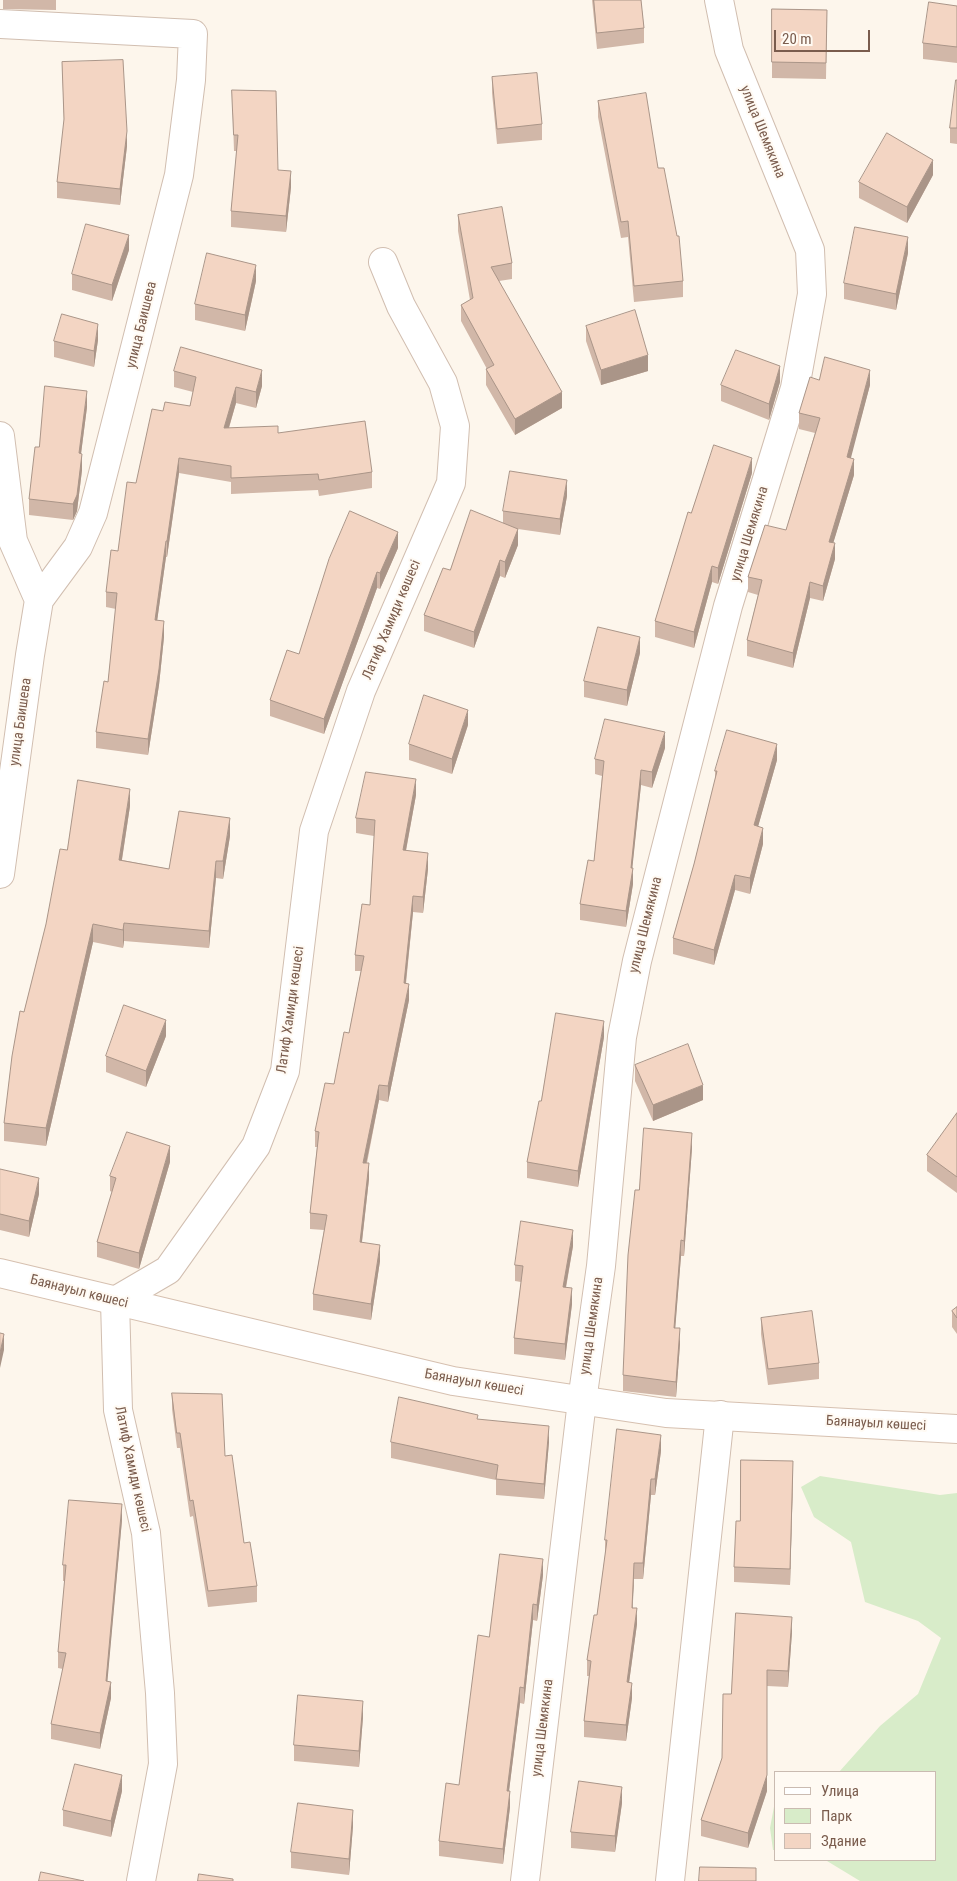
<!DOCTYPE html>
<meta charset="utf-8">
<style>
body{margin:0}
#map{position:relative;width:957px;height:1881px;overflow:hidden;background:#fdf6ec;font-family:"Roboto Condensed",sans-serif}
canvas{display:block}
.legend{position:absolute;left:774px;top:1771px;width:162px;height:90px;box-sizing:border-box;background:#fffaf3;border:1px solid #cabbb1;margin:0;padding:6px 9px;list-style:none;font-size:15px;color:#7a5c4d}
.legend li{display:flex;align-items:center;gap:10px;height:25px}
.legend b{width:25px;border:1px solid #cabbb1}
.scale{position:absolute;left:774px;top:30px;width:96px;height:22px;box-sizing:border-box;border:2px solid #7a5c4d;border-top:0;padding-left:6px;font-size:15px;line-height:18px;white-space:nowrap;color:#7a5c4d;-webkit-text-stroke:4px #fffaf3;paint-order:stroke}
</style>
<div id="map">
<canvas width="957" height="1881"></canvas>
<ul class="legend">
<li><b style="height:6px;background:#fff"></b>Улица</li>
<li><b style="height:14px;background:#d8ecc9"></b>Парк</li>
<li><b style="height:14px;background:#f3d5c3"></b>Здание</li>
</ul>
<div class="scale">20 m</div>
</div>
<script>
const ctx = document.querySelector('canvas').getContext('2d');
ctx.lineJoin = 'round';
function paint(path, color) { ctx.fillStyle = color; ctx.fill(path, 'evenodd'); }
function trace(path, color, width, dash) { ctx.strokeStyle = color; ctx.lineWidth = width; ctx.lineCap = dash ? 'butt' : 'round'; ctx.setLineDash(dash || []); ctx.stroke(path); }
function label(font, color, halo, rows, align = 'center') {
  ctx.font = font + ' "Roboto Condensed",sans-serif'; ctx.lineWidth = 4; ctx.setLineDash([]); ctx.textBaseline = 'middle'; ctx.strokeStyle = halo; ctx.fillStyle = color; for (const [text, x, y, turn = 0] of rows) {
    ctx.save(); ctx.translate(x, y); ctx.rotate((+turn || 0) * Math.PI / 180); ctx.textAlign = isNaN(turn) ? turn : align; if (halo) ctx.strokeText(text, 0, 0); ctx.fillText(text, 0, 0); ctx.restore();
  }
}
paint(new Path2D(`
 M820,1476L940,1495L957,1493V1881H860L827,1861L820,1860H936V1772H839L880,1726L918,1694L941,1638L918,1621L865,1602L851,1542L814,1517L801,1487Z
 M776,1796V1850H773L770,1828Z`), '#d8ecc9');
const street = new Path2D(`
 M0,24L193,34L191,80L179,175L93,513L78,547L39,600L30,655L0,874
 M0,436L13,541L39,600
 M141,1881L163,1764L160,1693L146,1533L118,1410L115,1301L168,1270L256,1146L285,1071L314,831L361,691L451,483L455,426L443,383L401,306L383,262
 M525,1881L582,1401L601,1266L622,1037L637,961L728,606L795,388L812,294L810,250L729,50L719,0
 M670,1881L720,1415`);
const secondary = new Path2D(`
 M0,1273L453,1381L666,1413L957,1429`);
trace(street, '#d1beb0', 30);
trace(secondary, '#d6c0b0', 30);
trace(street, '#fff', 28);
trace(secondary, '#fff', 28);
paint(new Path2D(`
 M3,0H56V10L3,9Z
 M592,0H641L644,28V43L597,49Z
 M957,6V63L923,59V43Z
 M772,9L827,10L826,79L772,78Z
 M62,62L127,146L120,205L57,198V182L64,123Z
 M492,77L542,124V140L497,144L492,93Z
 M957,80V144L950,143V128Z
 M232,90L278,170L291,187L286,232L231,227V211L237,151H234Z
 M598,101L658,168L683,281V297L634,302L628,237L621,238L598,117Z
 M933,175L907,223L859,198V182Z
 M458,215L512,263V279L499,281L562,408L515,435L486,385V369H487L461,321V305L470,300L458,231Z
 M129,250L112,301L72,290V274Z
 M908,253L896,310L844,299V283Z
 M256,281L245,331L195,320V304Z
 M586,326L648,371L601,385L586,341Z
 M98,340L94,367L54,357V341Z
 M174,371L262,386L256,408L236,403L229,428L278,433L372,472V488L319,496L318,490L231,494V482L179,473L167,557H166L157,621L164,637L159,685L148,755L96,748V732L108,682L116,609L106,607V592L163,411L190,406L193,392L174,387Z
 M819,380L870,385L850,458L854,475L833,543L835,559L823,601L810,598L793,668L747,656V640L758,595L748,592V577L786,530L815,433L799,429V413Z
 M780,382L769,420L721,401V385Z
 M87,407L81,454L82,470L77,511L73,520L29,515V499L39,447Z
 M752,473L718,584L712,582L694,648L655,637V621L691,513Z
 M567,496L560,535L518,529V545L505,578L500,576L474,648L424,631V615L450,570L503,523V511Z
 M398,548L380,589L377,588L324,734L270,716V700L299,654Z
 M640,653L627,706L584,697V681Z
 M468,725L452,774L409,760V744Z
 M665,748L652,788L641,785L632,868L633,884L626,927L580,920V904L594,861L602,776L595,774V759Z
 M777,760L758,826L763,844L750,894L735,890L714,965L673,954V938L694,864L715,781V771Z
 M416,795L406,851L428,869L423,913L413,912L406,984L409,1000L388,1102L379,1100L367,1163L369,1179L362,1242L380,1261L371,1320L313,1310V1294L324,1230L310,1229V1213L317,1147H315V1131L334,1084L349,1033L361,971H355V955L370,905L374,836L356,833V818Z
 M130,806L122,860L169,869L230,836L223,879L216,878L209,948L124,941L123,948L93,942L46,1146L4,1141V1123L24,1012L67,850Z
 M166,1036L146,1087L106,1072V1056Z
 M604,1037L578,1187L527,1178V1162L541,1101Z
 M635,1065L703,1100L653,1121L635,1081Z
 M957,1113V1193L927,1171V1155Z
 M692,1148L684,1256H681L675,1328L680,1344L676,1397L623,1391V1375L639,1190Z
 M170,1162L139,1269L97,1257V1242L112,1192L110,1191V1176Z
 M0,1169L39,1194L29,1237L0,1230Z
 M573,1246L566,1288L572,1304L565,1360L514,1354V1338L521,1282L515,1281V1265Z
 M957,1307V1334L952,1327V1311Z
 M761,1318L819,1363V1379L768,1385L761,1334Z
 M172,1393L225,1456L244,1543L257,1586V1602L208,1607L193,1516L190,1517L180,1448H177L172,1409Z
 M478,1419L549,1442L544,1499L496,1495V1480L391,1458V1442Z
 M661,1451L655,1495H651L643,1579H634L632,1608L637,1624L629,1682L632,1698L626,1741L584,1737V1721L589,1676H587V1660L597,1615L605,1556V1540Z
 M793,1477L790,1585L734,1582V1567L740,1521Z
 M122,1520L107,1681L111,1698L100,1749L51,1739V1724L63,1669L58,1668V1652L65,1581H63V1565Z
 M543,1575L537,1621L533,1620L524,1704L520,1703L509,1791L510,1807L503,1864L439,1856V1841L459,1785L489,1637Z
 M792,1632L788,1687L767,1686V1791L748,1848L701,1836V1820L722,1758L731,1694Z
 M363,1717L359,1767L294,1761V1745Z
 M122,1791L111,1837L63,1826V1810Z
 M622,1803L615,1852L571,1848V1832Z
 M353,1826L349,1875L291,1868V1852Z`), '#d1b7a8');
paint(new Path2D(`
 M127,131V146L120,205V189Z
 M933,160V175L907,223V207Z
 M291,171V187L286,232V216Z
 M129,235V250L112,301V285Z
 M908,237V253L896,310V294Z
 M256,265V281L245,331V315Z
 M98,324V340L94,367V351Z
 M648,355V371L601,385V370Z
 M780,366V382L769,420V404Z
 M262,370V386L256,408V392Z
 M870,370V385L847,473V457Z
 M236,387V403L224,444V428Z
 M87,391V407L79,469V453Z
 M562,392V408L515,435V419Z
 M82,454V470L77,511L73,520V504Z
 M179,458V473L167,557V541Z
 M752,458V473L718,584V568Z
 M854,459V475L829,557V542Z
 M567,480V496L560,535V519Z
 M518,529V545L505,578V562Z
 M398,532V548L380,589V573Z
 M166,541V557L155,636V620Z
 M835,543V559L823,601V586Z
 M500,560V576L474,648V632Z
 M712,566V582L694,648V632Z
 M377,572V588L324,734V719Z
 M810,582V598L793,668V653Z
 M164,621V637L159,685L148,755V739Z
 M640,637V653L627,706V690Z
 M468,710V725L452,774V759Z
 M665,732V748L652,788V772Z
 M777,744V760L754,841V825Z
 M641,770V785L631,881L633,868V884L626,927V911Z
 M416,779V795L403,866V850Z
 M130,789V806L119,878V860Z
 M230,818V836L223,879V861Z
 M763,828V844L750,894V878Z
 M428,853V869L423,913V897Z
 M216,861V878L209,948V931Z
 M735,875V890L714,965V950Z
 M413,896V912L404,999V983Z
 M124,923V941L123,948V930Z
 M93,924V942L46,1146V1128Z
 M409,984V1000L388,1102V1086Z
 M166,1020V1036L146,1087V1071Z
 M604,1021V1037L578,1187V1171Z
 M379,1085V1100L363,1179V1163Z
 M703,1085V1100L653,1121V1105Z
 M692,1133V1148L684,1256V1241Z
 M170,1146V1162L139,1269V1253Z
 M369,1163V1179L360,1258V1242Z
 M39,1178V1194L29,1237V1221Z
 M573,1230V1246L563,1303V1287Z
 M681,1240V1256L674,1344V1328Z
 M380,1245V1261L371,1320V1304Z
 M572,1288V1304L565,1360V1344Z
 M680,1328V1344L676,1397V1382Z
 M4,1334V1350L0,1368V1353Z
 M549,1426V1442L544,1499V1484Z
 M661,1435V1451L655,1495V1479Z
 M793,1461V1477L790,1585V1569Z
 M651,1479V1495L643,1579V1563Z
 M122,1504V1520L106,1697V1681Z
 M543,1559V1575L537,1621V1605Z
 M634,1563V1579L632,1623V1608Z
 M533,1604V1620L524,1704V1688Z
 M637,1608V1624L627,1698V1682Z
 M792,1617V1632L788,1687V1671Z
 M111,1682V1698L100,1749V1733Z
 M632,1683V1698L626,1741V1725Z
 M520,1687V1703L507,1807V1791Z
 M363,1701V1717L359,1767V1751Z
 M122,1775V1791L111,1837V1821Z
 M767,1775V1791L748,1848V1833Z
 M622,1787V1803L615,1852V1836Z
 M510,1791V1807L503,1864V1849Z
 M353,1810V1826L349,1875V1859Z`), '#aa9588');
const building = new Path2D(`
 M594,0H641L644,28L597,33Z
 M929,2L957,6V47L923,43Z
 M772,9L827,10L826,63L772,62Z
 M123,60L127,131L120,189L57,182L64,119L62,62Z
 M537,73L542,124L497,129L492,77Z
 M956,80H957V128H950Z
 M232,90L276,91L278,170L291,171L286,216L231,211L238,135H234Z
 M646,93L658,168H664L677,236H679L683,281L634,286L628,221L621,222L598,101Z
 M887,133L933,160L907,207L859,182Z
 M502,207L512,263L491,267L562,392L515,419L486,369L494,365L461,305L473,298L458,215Z
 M86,224L129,235L112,285L72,274Z
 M855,227L908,237L896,294L844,283Z
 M207,253L256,265L245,315L195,304Z
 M635,310L648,355L601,370L586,326Z
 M62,314L98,324L94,351L54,341Z
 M181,347L262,370L256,392L236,387L224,428L278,426V433L365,421L372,472L319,480L318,474L231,478V466L179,458L167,541H166L155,620L164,621L159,669L148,739L96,732L104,681L108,682L117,593L106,592L111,550L118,551L127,482L136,483L152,409L163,411L165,402L190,406L196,377L174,371Z
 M736,350L780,366L769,404L721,385Z
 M825,357L870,370L847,457L854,459L829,542L835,543L823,586L810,582L793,653L747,640L762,580L748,577L765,525L786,530L820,418L799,413L810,377L819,380Z
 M45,386L87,391L79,453L82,454L77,495L73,504L29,499L35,447H39Z
 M714,445L752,458L718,568L712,566L694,632L655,621L688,512L691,513Z
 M510,471L567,480L560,519L503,511Z
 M471,510L518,529L505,562L500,560L474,632L424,615L443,568L450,570Z
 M350,511L398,532L380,573L377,572L324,719L270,700L287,650L299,654L329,559Z
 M598,627L640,637L627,690L584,681Z
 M424,695L468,710L452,759L409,744Z
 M605,719L665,732L652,772L641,770L631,868H633L626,911L580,904L588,860L594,861L604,761L595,759Z
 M727,730L777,744L754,825L763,828L750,878L735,875L714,950L673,938L694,864L717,771H715Z
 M366,772L416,779L403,850L428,853L423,897L413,896L404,983L409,984L388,1086L379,1085L363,1163H369L360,1242L380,1245L371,1304L313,1294L327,1215L310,1213L319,1132L315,1131L325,1083L334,1084L344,1032L349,1033L364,956L355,955L362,904L370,905L375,820L356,818Z
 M78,780L130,789L119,860L169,869L179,811L230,818L223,861H216L209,931L124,923L123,930L93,924L46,1128L4,1123L12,1056L20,1011L24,1012L46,924L60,849L67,850Z
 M124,1005L166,1020L146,1071L106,1056Z
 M556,1013L604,1021L578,1171L527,1162L539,1101H541Z
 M688,1044L703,1085L653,1105L635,1065Z
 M957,1113V1177L927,1155Z
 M644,1128L692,1133L684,1241L681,1240L674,1328H680L676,1382L623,1375L628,1255L635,1190H639Z
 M127,1132L170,1146L139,1253L97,1242L116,1178L110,1176Z
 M0,1169L39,1178L29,1221L0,1214Z
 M521,1221L573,1230L563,1287L572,1288L565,1344L514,1338L523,1266L515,1265Z
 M957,1307V1318L952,1311Z
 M812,1311L819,1363L768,1369L761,1318Z
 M0,1333L4,1334L0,1353Z
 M172,1393L222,1394L225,1456L232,1455L244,1543L250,1542L257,1586L208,1591L193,1500L190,1501L180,1433H177Z
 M399,1397L478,1415L477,1419L549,1426L544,1484L496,1479L498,1465L391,1442Z
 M617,1429L661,1435L655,1479H651L643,1563H634L632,1608H637L627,1682L632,1683L626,1725L584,1721L591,1661L587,1660L594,1615H597L607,1540H605Z
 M741,1460L793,1461L790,1569L734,1567L736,1521H740Z
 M69,1500L122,1504L106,1681L111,1682L100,1733L51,1724L66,1653L58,1652L66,1565H63Z
 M500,1554L543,1559L537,1605L533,1604L524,1688L520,1687L507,1791H510L503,1849L439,1841L446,1783L459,1785L478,1635L489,1637Z
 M736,1613L792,1617L788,1671L767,1670V1775L748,1833L701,1820L722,1758L723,1694H731Z
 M298,1695L363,1701L359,1751L294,1745Z
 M75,1764L122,1775L111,1821L63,1810Z
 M579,1781L622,1787L615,1836L571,1832Z
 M298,1803L353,1810L349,1859L291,1852Z
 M700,1867L756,1868V1881H699Z
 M41,1872L84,1881H39Z
 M199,1874L233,1879V1881H198Z`);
paint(building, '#f3d5c3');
trace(building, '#aa9588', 1);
label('14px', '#7a5c4d', '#fffaf3', [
 ["улица Шемякина",762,132,68],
 ["улица Баишева",142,325,-76],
 ["улица Шемякина",750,534,-73],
 ["Латиф Хамиди көшесі",392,620,-67],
 ["улица Баишева",21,722,-82],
 ["улица Шемякина",646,925,-76],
 ["Латиф Хамиди көшесі",291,1010,-82],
 ["Баянауыл көшесі",79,1292,14],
 ["улица Шемякина",592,1326,-82],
 ["Баянауыл көшесі",474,1383,10],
 ["Баянауыл көшесі",876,1424,3],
 ["Латиф Хамиди көшесі",132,1469,78],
 ["улица Шемякина",543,1728,-83]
]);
</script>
